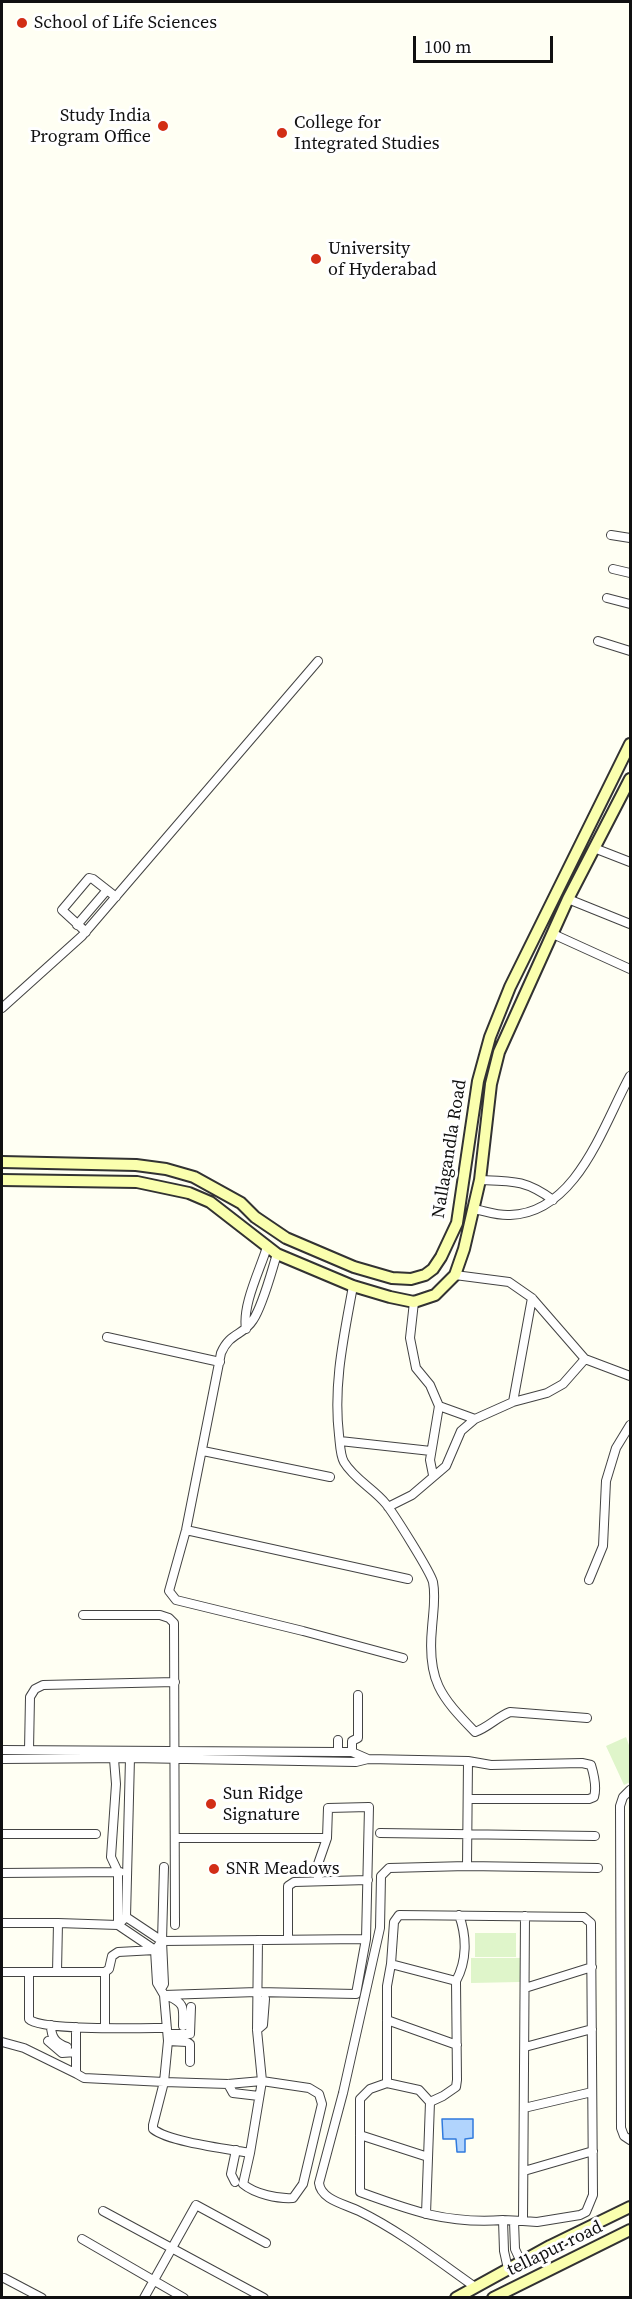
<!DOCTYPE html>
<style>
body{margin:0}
#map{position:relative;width:632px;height:2299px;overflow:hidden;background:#fffff3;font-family:"Source Serif 4",serif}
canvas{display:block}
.frame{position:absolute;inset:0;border:3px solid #101010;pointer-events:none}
.scale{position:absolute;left:413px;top:36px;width:140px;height:27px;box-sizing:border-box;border:3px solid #101010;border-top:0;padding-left:8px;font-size:18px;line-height:21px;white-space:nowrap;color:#101010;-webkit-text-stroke:4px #fff;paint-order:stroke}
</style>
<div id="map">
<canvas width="632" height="2299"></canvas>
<div class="frame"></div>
<div class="scale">100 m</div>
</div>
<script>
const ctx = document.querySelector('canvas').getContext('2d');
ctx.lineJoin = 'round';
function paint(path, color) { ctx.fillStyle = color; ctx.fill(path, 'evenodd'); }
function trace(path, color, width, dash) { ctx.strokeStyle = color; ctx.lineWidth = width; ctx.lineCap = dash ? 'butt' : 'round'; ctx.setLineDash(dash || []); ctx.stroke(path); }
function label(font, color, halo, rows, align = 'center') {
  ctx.font = font + ' "Source Serif 4",serif'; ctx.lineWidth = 6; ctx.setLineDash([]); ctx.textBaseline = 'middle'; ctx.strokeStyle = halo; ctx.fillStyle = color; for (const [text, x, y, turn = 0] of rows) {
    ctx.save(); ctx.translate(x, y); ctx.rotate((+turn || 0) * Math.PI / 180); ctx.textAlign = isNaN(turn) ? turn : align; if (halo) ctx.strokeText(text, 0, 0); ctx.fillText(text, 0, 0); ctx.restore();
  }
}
paint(new Path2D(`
 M626,1737L630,1748V1782L624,1785L606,1746Z
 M475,1933H516V1957H475Z
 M471,1958H520V1982L471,1983Z`), '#dff5ca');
const water = new Path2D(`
 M442,2119H473V2138L465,2139V2152H457L456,2139H443Z`);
paint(water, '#b1d4fd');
trace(water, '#307add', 1.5);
const street = new Path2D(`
 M611,535L630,538
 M613,569L630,573
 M607,598L630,604
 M598,641L630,651
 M594,848L630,862
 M568,899L630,924
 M77,925L107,890
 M86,932L62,910L89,878L93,879L116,897
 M553,934L630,969
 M2,1008L82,936L318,661
 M480,1180C513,1181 526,1180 553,1200
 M474,1209C485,1211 498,1216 510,1215C577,1213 603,1125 630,1076
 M277,1254C271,1273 263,1305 253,1320C243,1336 230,1332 221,1353L186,1530L169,1591L176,1600L303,1631L403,1658
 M455,1275L509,1282L532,1298L585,1359L630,1376
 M353,1286C344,1336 333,1384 339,1435C340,1443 340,1455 344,1462C354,1479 374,1489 386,1504C394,1514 430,1571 433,1582C436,1597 433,1613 432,1628C427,1680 440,1696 475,1732C489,1727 497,1717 510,1712L587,1718
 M532,1298L513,1402L547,1393L563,1384L585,1359
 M414,1302L410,1338L416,1368L430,1385L439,1406L475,1419L513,1402
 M246,1329C242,1305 260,1270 267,1247
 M107,1337L220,1362
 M340,1441L431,1451
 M203,1451L330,1477
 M433,1475L430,1460L439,1406
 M388,1507L412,1495L446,1466L461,1431L475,1419
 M186,1530L408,1579
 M589,1580L603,1546L606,1481L616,1448L630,1425
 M83,1615H160L169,1618L174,1623L175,1925
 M2,1750L338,1752H352L368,1759
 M29,1750L30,1697L35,1689L43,1685L175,1682
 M338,1752V1740
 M352,1752V1741L358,1738V1695
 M2,1759L130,1758L356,1762L368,1759L468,1761L491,1765L582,1763L591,1765C594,1775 597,1787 594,1797L589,1799H468
 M114,1759L116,1784L111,1857L118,1872V1925
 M630,1790L623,1797L620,1806L621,2128L624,2136L630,2140
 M380,1833L595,1836
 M2,1834H96
 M175,1838H327
 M467,1866L468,1761
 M164,1867L162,1941L155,1950L118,1952L112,1956L109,1969L105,1972H57L58,1923L118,1925L155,1950L157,1983L164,1995L168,2041L187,2042L190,2044V2062
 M2,1873L120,1872
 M318,1881V1864L327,1838L328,1808L369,1807L366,1939
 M126,1917L162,1941L164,1984L161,1989
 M2,1923H58
 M118,1925L126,1917L130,1758
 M288,1939V1886L294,1882L368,1880
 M162,1941L366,1939L356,1994L257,1992L164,1995
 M391,1964L456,1981
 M2,1972H57
 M29,1972V2019C40,2031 146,2028 167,2028
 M525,1988L592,1967
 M168,1996C186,2004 183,2008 183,2026
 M387,2020L457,2045
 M51,2025C51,2038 56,2043 67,2047
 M76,2027V2071L77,2074L84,2078L164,2082L168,2041
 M105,2027V1972
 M257,2030L263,2025L265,1999
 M168,2034H190L191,2007
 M48,2041L62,2053L76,2052
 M2,2042L24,2048L77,2074
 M525,2047L592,2029
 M387,2083L419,2090L430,2102
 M228,2084L233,2093L259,2096
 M524,2108L592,2092
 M360,2135L428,2157
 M250,2153L243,2184C255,2194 278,2199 293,2198L303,2184L322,2104L319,2094L309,2088L262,2081L228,2084L164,2082L153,2125V2129C169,2142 228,2149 250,2153L262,2081L257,2030L258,1940
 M524,2171L593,2151
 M235,2182L231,2174L236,2150
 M103,2211L264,2298
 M426,2214L430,2102L443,2096L456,2087L457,2080L456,1981C467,1961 467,1937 459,1915
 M503,2220C447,2224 412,2211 360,2192V2099L370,2089L387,2083V1986L391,1964L394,1922L399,1915L584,1917L591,1923L593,2195L586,2212L580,2215L537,2222L523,2221
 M514,2221L515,2249L521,2262
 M82,2239L184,2298
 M508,2269L504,2251L503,2220L523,2221L525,1916
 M4,2278L42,2298
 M475,2287C438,2261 400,2231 359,2211C345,2204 321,2200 319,2183L343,2093L380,1928L381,1876L389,1868L467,1866L598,1868
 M144,2298L196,2205L266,2243`);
const secondary = new Path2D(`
 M2,1162L136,1165L166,1169L194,1177L241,1203L255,1217L286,1238L354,1267L392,1278L411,1279L425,1275L433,1269L441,1257L457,1223L478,1081L490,1037L510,987L630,744
 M2,1180L137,1182L189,1193L210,1202L277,1254L353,1286L390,1297L414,1302L435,1295L455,1275L464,1249L480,1180L491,1084L499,1052L568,899L630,779
 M456,2298L550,2246L630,2207
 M493,2298L630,2230`);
trace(street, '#434343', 10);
trace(secondary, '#323232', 14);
trace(street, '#fff', 8);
trace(secondary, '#faffae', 10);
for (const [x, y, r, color] of [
 [22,23,6,"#d22e16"],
 [163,126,6,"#d22e16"],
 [282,133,6,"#d22e16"],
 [316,259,6,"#d22e16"],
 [211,1804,6,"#d22e16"],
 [214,1869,6,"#d22e16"]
]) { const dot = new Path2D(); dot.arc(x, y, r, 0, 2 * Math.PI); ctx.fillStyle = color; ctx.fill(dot); trace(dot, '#fff', 2); }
label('18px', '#101010', '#fff', [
 ["School of Life Sciences",34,23],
 ["Study India",151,116,"right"],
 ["Program Office",151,137,"right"],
 ["College for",294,123],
 ["Integrated Studies",294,144],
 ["University",328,249],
 ["of Hyderabad",328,270],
 ["Sun Ridge",223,1794],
 ["Signature",223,1815],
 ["SNR Meadows",226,1869]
], 'left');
label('18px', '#101010', '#fff', [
 ["Nallagandla Road",450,1149,-81],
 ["tellapur road",555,2249,-26]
]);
</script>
